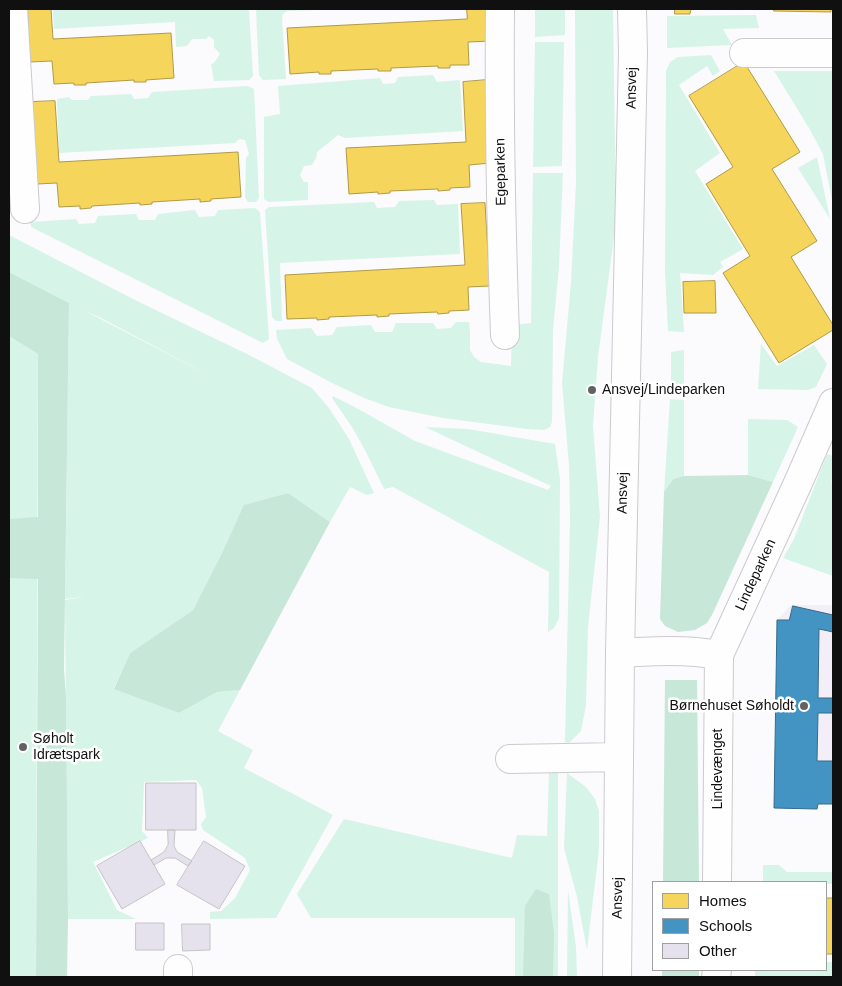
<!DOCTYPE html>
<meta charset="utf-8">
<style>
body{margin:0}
#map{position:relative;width:842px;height:986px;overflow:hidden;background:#fbfafd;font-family:Arial,sans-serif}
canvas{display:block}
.frame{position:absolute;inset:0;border:10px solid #101011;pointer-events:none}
.legend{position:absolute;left:652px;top:881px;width:175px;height:90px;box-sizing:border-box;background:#fff;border:1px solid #9f9fa0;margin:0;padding:6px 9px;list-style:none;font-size:15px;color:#101011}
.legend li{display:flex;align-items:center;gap:10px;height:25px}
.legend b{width:25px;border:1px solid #9f9fa0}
</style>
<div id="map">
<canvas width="842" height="986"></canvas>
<div class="frame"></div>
<ul class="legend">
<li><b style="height:14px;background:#f6d55c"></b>Homes</li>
<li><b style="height:14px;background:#4393c3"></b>Schools</li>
<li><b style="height:14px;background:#e6e2ed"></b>Other</li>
</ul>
</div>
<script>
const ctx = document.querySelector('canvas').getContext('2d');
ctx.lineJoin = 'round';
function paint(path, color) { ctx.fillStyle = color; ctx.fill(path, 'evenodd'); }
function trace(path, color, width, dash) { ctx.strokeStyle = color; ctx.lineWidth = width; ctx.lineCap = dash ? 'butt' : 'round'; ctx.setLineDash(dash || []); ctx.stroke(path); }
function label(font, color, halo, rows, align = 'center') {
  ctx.font = font + ' Arial,sans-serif'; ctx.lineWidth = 5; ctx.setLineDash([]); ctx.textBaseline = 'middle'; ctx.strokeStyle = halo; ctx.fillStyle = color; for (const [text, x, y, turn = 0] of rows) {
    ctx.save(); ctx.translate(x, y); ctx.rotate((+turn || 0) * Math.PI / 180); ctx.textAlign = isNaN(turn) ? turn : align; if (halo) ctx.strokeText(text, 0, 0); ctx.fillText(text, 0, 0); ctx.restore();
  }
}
paint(new Path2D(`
 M791,605H829L833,606V804H818L817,809L774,808L777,620Z`), '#f3eef8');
paint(new Path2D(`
 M53,9H249L253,76L249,80L214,81L211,64L214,63L220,54L214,47V40L209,36L206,39H192L187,46L176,47L175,22L54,29Z
 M256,9H349L287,11L283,14L282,17L286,79L263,80L259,75Z
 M535,9H565V35L535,37Z
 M575,9H613L616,222L598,357L593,426L600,517L588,627L586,705L581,731L569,743L565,742L570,519L569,465L562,383L571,282L576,184Z
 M756,15L759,28L723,29L732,45L667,48V16Z
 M535,42H564L562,166L533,167Z
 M711,55L720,71L713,76L707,66L679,85L720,153L695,171L743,249L720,262L723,267L713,275L680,273L684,332L668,331L665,272L666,71L670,62L678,57Z
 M774,71H833V206L823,154L809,128Z
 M433,75L437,82L460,80L463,131L345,138L338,135L317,152L316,158L312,165L304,166L300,175L304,182H308V200L269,202L264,199V117L280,114L278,86L380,78L383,84L395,83L398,77Z
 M248,86L254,89L259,198L256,202H248L245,197L246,158L249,154L245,140L239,139L235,143L59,153L57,99L69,97L72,100H88L91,96L131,94L134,99L148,98L152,92Z
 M817,157L830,219L798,168Z
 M533,173H563L559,266L553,330L552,422L550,427L544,430L527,429L443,418L389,407L364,398L332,383L287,359L277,339L276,330L311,328L317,336L332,335L337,327L371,325L375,332H392L396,323H433L437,329L451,328L456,322H469L470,333V350L474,357L481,362L511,366L512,325L531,323Z
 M434,200L437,205L458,204L460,254L280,263L282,321H276L272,317L265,210L269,207L374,202L377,208L395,207L399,201Z
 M255,208L260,212L269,339L263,343L31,227L30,222L76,219L79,224L95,223L98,216L136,214L139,220H155L158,214L195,210L199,217L215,216L218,210Z
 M9,235L137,301L249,355L312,388L329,408L349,439L374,493L367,495L350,487L330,522L288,493L245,505L222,553L193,610L130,653L114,688L179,713L217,692L240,690L218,731L253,750L244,768L333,815L276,918L210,919V912L221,911L235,898L250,870L245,858L203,830L201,824L206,817L202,788L196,780L144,782L142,831L148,838L93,862L117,910L136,919H68L65,600L84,597L65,599L69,303L9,272ZM85,311L101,318L222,382Z
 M9,336L38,354L36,977H9Z
 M761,344L777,366L814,345L827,364L816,387L808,390L758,389Z
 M684,350V388L671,386V352Z
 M333,396L353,406L415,441L548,490L551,486L425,427L468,429L555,444L560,479L559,618L554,628L548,632L549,572L393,487L384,489L367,454L352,427L332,398Z
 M670,399L684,400V476L673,479L664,492Z
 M748,419L787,420L798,427L773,482L748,475Z
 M827,454L833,456V480L831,481L833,485V576L783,558L794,539Z
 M549,771L558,773V977H515V918H311L297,894L344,819L512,858L517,835L547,836Z
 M567,773L586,787L595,799L599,811V849L587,950L577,897L564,848Z
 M763,865H779L787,872H833V884H826V882H763Z
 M568,890L576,947L577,977H567Z
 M826,962H833V977H755V970H826Z`), '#d7f4e8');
paint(new Path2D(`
 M9,272L69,303L64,670L66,697L68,919L67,977H36L38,579L9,578V519L38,517V354L9,336Z
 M748,475L773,482L712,615L707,623L695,630L678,632L665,626L660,619L664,492L673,479L684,476Z
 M288,493L330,522L240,690L217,692L179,713L114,689L130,653L193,610L222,553L244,505Z
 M665,680H697L699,882H663Z
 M536,889L549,894L554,933L553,977H523L525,906Z
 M662,970H699V977H662Z`), '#c7e7d9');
const homes = new Path2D(`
 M28,9H51L53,39L171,33L174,78L146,80V82H134V80L86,83V85H74V83L54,84L52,61L30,62Z
 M467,9H490L492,41L468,42L469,65H450V68H438V66L391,68V71H378V69L331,71V74H319V72L290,74L287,28L467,19Z
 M675,9H691L690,14H675Z
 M774,9H831V12L774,11Z
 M744,62L800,152L772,169L817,241L791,257L833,325V330L779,363L723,273L750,256L706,184L733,167L689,96Z
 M487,80L491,163L469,165L470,187L450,188V190L438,191V189L390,191V193L378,194V192L349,194L346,148L466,142L463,82Z
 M55,101L59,162L238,152L241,197L211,199V201L200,202V199L152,202V204L140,205V203L92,206L91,208L80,209V206L59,207L57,183L37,184L32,102Z
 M485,203L490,286L468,287L469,310L449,311V313L438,314L437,312L389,314V316L377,317V315L329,317V319L317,320V318L287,319L285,275L465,265L461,204Z
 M715,281L716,313H684L683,282Z
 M826,898H833V954H826Z`);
paint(homes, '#f6d55c');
trace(homes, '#b19a46', 1);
const schools = new Path2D(`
 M793,606L833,615V632L819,629L818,698H833V713H818L817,761H833V804H818L817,809L774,808L777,620H789Z`);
paint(schools, '#4393c3');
trace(schools, '#346c8e', 1);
const building = new Path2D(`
 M146,783H196V830H146Z
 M168,830H175L174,846L177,852L192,861L188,866L175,858H166L154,865L151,860L164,852L168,845Z
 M140,841L165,884L122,909L97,866Z
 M204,841L245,866L219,909L177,885Z
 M136,923H164V950H136Z
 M182,924H210V950L183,951Z`);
paint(building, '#e6e2ed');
trace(building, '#c4c4c5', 1);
const minor = new Path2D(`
 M13,9L25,209
 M500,9C499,118 501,226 505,335
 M744,53H833
 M620,653C654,651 686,649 719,655L798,483L833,403
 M510,759L619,757
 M717,882L719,655
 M178,977V969
 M617,977L620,653L633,53L632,9
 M716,977L717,970`);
trace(minor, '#cbcacd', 30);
trace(minor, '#fefeff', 28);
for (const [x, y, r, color] of [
 [592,390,5,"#626264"],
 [804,706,5,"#626264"],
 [23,747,5,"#626264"]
]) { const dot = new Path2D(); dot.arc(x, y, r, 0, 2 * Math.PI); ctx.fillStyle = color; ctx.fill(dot); trace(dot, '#fff', 2); }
label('14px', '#101011', '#fff', [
 ["Ansvej",632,88,-89],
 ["Egeparken",501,172,-91],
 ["Ansvej",623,493,-89],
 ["Lindeparken",756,575,-65],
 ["Lindevænget",718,769,-90],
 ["Ansvej",618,898,-89]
]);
label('14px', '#101011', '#fff', [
 ["Ansvej/Lindeparken",602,390],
 ["Børnehuset Søholdt",794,706,"right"],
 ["Søholt",33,739],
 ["Idrætspark",33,755]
], 'left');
</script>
